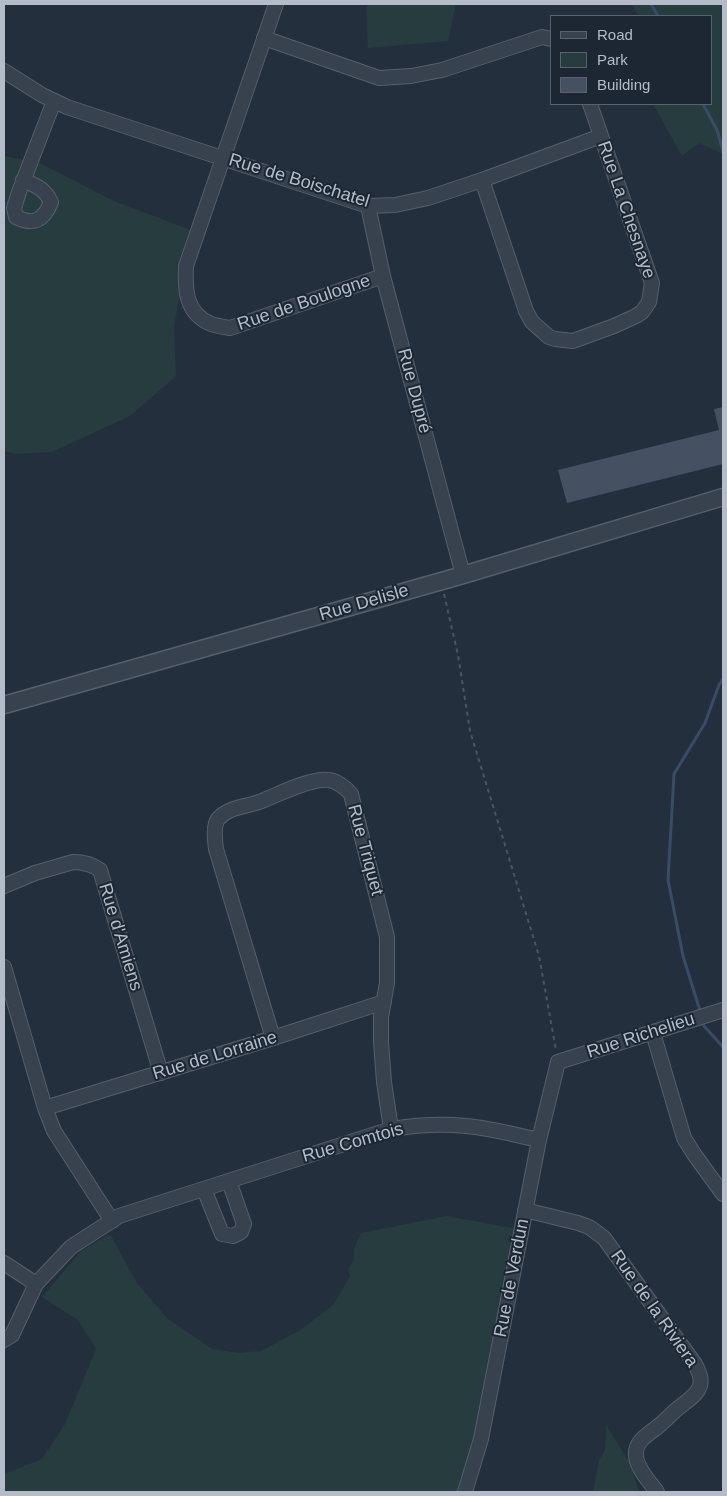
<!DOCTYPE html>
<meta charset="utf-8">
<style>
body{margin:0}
#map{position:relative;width:727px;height:1496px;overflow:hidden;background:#242f3e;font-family:Helvetica,sans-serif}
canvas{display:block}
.frame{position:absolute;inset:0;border:5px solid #b4bcc9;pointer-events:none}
.legend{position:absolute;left:550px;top:15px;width:162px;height:90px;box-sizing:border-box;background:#1d2633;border:1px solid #59626f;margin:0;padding:6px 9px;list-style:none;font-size:15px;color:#b4bcc9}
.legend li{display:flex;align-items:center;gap:10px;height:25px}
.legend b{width:25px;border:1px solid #59626f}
</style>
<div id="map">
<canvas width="727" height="1496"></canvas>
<div class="frame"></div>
<ul class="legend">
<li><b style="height:6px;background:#38414e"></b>Road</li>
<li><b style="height:14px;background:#263c3f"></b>Park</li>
<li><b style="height:14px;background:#455162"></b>Building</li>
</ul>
</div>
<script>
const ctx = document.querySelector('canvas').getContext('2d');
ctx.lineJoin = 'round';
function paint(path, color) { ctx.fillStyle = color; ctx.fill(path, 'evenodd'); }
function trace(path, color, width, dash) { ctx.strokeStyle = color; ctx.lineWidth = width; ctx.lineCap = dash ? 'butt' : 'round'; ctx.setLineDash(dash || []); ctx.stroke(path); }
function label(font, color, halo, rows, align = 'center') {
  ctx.font = font + ' Helvetica,sans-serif'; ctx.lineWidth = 4; ctx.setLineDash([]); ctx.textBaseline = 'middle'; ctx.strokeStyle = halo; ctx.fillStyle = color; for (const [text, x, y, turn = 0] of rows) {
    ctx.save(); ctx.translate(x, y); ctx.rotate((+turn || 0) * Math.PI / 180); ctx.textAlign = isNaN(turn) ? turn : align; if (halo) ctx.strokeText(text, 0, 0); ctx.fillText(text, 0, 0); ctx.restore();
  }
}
paint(new Path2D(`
 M366,4H456L448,41L368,48Z
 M631,4H723V154L699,143L682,156L653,104H711V16H639Z
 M4,156L40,163L114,201L196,232L185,265L174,327L176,376L130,416L52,452L16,454L4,451Z
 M447,1216L522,1230L465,1492H4V1474L42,1459L65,1424L96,1349L78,1320L42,1297L81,1251L110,1234L137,1283L167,1318L212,1349L239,1353L261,1351L302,1329L334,1304L350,1276L348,1270L354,1259V1249L361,1233Z
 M606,1425L630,1463L639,1492H593L599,1460L605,1450Z`), '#263c3f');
trace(new Path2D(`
 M651,4L658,16
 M703,104L717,130L723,151
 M701,1014L683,956L668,880L674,774L705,723L719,685L723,679
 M702,1020L704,1026L723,1047`), '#394c67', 3);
paint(new Path2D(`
 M723,407V464L567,503L558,470L719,430L714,409Z`), '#455162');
const minor = new Path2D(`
 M276,4L186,266C185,289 185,313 211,324C217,326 224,327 230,328L383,276
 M264,38L379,78L411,76L442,70L542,37L551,39
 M4,71L42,95L67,107L368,206L395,205L428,198L482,180L601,136
 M23,180C37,186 44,188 51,202C44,220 34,226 16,217L14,208L19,192L54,101
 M482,180L526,311L532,322L549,337L555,339L573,341L614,326L636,316L642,312L649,302L652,283L590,104
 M368,206L383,276L463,575
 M4,886L35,873L73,862C82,862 93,865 100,870L161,1073
 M4,967L45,1108L54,1131L112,1221
 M653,1033L684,1138L694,1154L723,1194
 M273,1038L216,849C215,841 213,826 218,819C229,806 249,807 264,800C279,794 313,777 329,780C337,781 346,788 351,794L387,937V983L381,1017V1042L384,1082L391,1129
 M45,1108L273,1038L384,1002
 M204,1189L222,1234L233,1236L241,1232L244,1224L229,1181
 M525,1210L578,1223L589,1227L604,1238L695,1364C699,1372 702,1378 700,1386C697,1395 688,1400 681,1406C674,1411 668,1418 661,1424C651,1433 634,1440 636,1456C637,1469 650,1482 657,1492
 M4,1263L36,1284
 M4,1340L12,1335L36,1284L71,1247L119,1216L391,1129C416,1125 440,1123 466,1126C490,1128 515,1135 539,1140
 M465,1492L481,1439L539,1140L558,1062L723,1010`);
const tertiary = new Path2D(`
 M4,705L463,575L723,497`);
trace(minor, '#565f6c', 16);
trace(tertiary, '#565f6c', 19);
trace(new Path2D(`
 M444,594L458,655L470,731L539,956L556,1050`), '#44595c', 2, [4, 4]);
trace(minor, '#38414e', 14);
trace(tertiary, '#38414e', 16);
label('18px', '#b4bcc9', '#1d2633', [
 ["Rue de Boischatel",299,181,17],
 ["Rue La Chesnaye",626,210,71],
 ["Rue de Boulogne",304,303,-19],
 ["Rue Dupré",414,391,75],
 ["Rue Delisle",364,603,-16],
 ["Rue Triquet",365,850,75],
 ["Rue d'Amiens",120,937,73],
 ["Rue Richelieu",641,1036,-18],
 ["Rue de Lorraine",215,1056,-17],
 ["Rue Comtois",353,1143,-16],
 ["Rue de Verdun",512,1278,-79],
 ["Rue de la Riviera",654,1309,55]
]);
</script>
